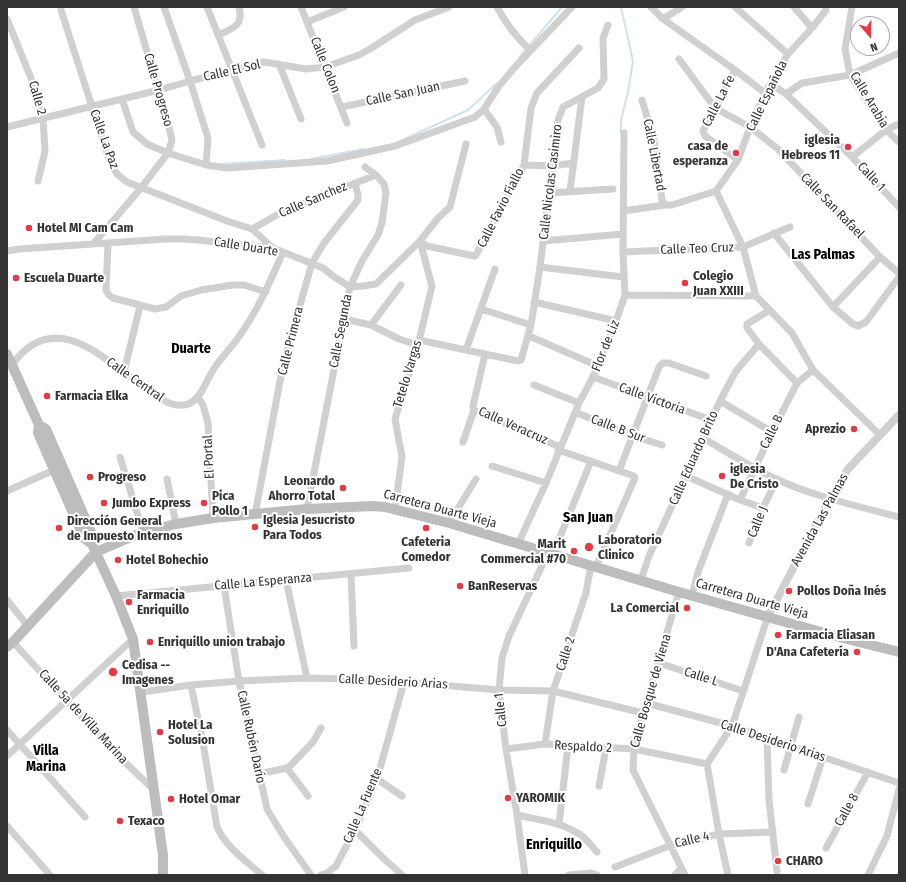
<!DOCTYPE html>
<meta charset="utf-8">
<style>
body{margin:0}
#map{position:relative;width:906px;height:882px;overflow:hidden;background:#fff;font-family:"Fira Sans Condensed",sans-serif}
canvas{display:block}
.frame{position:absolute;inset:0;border:8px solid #333;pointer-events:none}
.north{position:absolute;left:850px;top:16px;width:40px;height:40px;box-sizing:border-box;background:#fff;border:1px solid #adadad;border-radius:50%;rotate:160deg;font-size:11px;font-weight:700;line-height:16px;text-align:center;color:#333}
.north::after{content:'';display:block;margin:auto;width:14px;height:18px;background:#e63946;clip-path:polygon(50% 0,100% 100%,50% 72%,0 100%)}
</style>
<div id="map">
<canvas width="906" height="882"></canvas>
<div class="frame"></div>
<div class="north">N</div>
</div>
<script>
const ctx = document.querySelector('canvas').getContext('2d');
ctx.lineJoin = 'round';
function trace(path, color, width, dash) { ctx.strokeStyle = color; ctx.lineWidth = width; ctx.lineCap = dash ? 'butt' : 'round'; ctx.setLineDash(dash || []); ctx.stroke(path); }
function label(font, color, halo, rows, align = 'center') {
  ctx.font = font + ' "Fira Sans Condensed",sans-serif'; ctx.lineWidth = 4; ctx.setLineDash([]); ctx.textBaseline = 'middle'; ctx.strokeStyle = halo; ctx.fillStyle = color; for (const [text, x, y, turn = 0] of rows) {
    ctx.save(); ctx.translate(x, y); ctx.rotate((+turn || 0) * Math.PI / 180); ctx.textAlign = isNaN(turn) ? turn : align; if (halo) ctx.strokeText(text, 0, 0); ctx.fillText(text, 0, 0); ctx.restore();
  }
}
trace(new Path2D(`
 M529,46L562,7
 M519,58L526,49
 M621,133V120L628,92L633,61L621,7
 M398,142L468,110L496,84
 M311,159L364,149
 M222,164L285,160`), '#cfe2ee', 2);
trace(new Path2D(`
 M164,7L190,81L208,138L206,165
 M207,7L262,145
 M301,7L347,123
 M497,7C506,24 516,37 530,50
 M651,7L663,19L735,70L765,93
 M735,7L788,54
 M794,7L812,28
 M852,7L845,49L850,75L886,130L899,142
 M61,10L109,160L117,174L127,182L227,221L252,229L273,248
 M7,19L35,88L43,119L45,151L38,181
 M663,19L682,7
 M307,22L344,7
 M218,35C233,28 244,26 239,7
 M679,59L715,108L750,127L778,149L880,257L899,273
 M279,64L301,119
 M735,70L703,131L705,136L738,160
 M771,84L786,94L852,157L899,207
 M786,94L802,83L850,75L899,53
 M122,99L133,132L147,144L168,153L206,165L227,168L327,161L395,146L475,117L484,109L499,86L515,67L572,7
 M642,100L654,140L662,200L665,205
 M342,107L465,81
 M484,109L497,127L501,142
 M7,127L159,90L190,81L264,62L306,69L325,67L359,55L370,49L415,20L449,7
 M852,157L886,130L899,124
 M524,165L552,166L573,163
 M570,191L582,97
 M716,191L743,247L756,296L792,333L813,370L880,435
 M716,191L738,160L750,127L765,93L788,54L812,28L826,10V7
 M549,193L613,189
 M623,211L665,205H672L716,191
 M252,229L284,211L376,175
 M774,233L833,307L853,324L858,326L866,322L899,277
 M420,241L427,246L474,256L476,255L524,165L531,108L537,93L579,48
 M543,241L623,234
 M94,243L141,188L168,153L172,140L168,123L134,7
 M108,243L106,290L109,295L113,298L155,309L166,307L181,296L201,290L233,285H244L266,292
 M7,251L19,249L166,239H184L198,240L273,248L323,268L333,276L350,287L363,286L376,284L420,241L438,218L450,207L466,144
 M623,252L743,247L790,227
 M540,267L623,277
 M625,295L756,296
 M534,302L616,321
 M833,307L880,257
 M481,309L531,325
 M770,310L747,324V328L759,344L797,383
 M344,319L371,325L399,339L418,345
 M371,325L401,285
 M529,336L598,366
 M419,340L518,361L521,360L531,325L540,267L558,120L563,107L598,88L604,79L603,38L608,25
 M466,350L495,269
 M12,365C73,279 151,429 192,402C203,395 207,378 215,367C222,357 231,348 238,338C257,312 270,282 283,252
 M124,372L140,306
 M593,377L711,420
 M534,385L579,403
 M198,397L203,405L208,423L213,518
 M720,401L772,432
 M474,410L560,447
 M575,412L633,436L662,445
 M703,438C727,452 750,467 776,479C815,497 858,506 899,517
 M463,442L474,410L473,406L485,354
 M558,450L634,476L635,478L596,567
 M120,457L143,532
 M492,466L546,483
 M619,471L659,367L663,363H669L706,376
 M686,476L740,500L763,508
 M167,479L176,524
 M7,491L54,470
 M740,500L772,432L797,383L813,370
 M307,509L350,287L362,261L378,235L382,223L386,193L384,184L376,175L365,167
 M395,509L402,457L395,419L418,345L432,286L420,241
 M255,515L283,365L312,263L324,243L358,200V195L355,183
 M449,523L476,479
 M749,543L763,508L777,479
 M518,544L546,483L579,403L593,377L616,321L625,295L623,252L624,133
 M553,554L591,461
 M351,574L354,646
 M286,580L307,678
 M641,580L649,556L720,401L736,371L759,344
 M224,586L239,681L267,809L284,837L311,875
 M679,592L643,713L634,749L633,770L685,875
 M692,595L698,572L728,494
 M116,596L409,568
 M7,600L27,625
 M13,642L110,748L154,790
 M659,663L743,691
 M191,685L203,743L217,827C226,847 246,861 262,875
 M142,692L191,685L239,681L307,678L349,679L404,682L499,690L553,691L643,713
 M646,703L732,726L899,783
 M7,730L85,817
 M767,738L769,800L777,871
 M545,744L553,691L586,593L591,565
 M506,749L545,744L634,749L707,764
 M7,756L133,639
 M287,768L308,796
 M784,770L799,717
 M258,774L287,768L291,765L313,742L321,728
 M377,779L402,796
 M599,786L606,748
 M808,804L823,757
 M517,815C539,820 563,822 582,836C588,840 592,847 597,852
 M559,824L568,746
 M7,826L50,875
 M355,830L382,857L402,875
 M826,848L868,772
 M615,867L669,846L719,834L773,832
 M321,875L327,873L336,866L355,830L377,779L404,682
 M525,875L517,815L506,749L499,690L502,658L509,636L548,553
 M569,875L591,873L597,875
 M675,875L681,868
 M728,875L719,834L707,764L732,726L768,616
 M868,875L887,836L899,789`), '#d0d0d0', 7);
trace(new Path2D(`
 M768,616L830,499L848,469L899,415`), '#d0d0d0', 8);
trace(new Path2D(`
 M7,354L39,425L38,433L84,538L92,544
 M39,425L46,429L92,534V544L116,596L133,639L160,834L163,855V875
 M7,647L13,642L96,552L143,532L176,524L213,518L307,509L373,506L385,507L449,523L679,592L835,636L899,652`), '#bdbdbd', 10);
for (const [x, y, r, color] of [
 [848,147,4,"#e63946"],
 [736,153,4,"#e63946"],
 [29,228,4,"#e63946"],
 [16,278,4,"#e63946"],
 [685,283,4,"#e63946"],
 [47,396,4,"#e63946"],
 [854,429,4,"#e63946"],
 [722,476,4,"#e63946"],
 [90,477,4,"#e63946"],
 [343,488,4,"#e63946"],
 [104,503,4,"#e63946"],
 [204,503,4,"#e63946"],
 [255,527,4,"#e63946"],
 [59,528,4,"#e63946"],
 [426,528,4,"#e63946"],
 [589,547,5,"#e63946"],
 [574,551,4,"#e63946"],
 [118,560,4,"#e63946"],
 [460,586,4,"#e63946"],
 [789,591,4,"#e63946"],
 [129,602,4,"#e63946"],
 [687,608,4,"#e63946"],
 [778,635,4,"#e63946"],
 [150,642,4,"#e63946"],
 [857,652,4,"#e63946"],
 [113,672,5,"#e63946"],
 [160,732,4,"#e63946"],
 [508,798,4,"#e63946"],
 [171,799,4,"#e63946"],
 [120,821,4,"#e63946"],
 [778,861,4,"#e63946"]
]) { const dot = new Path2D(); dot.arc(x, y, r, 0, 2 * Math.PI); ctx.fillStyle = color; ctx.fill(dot); trace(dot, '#fff', 1.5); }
label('13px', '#333', '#fff', [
 ["Calle Colon",325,65,68],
 ["Calle El Sol",232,71,-13],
 ["Calle Progreso",158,90,74],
 ["Calle San Juan",403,94,-12],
 ["Calle Española",767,96,-64],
 ["Calle 2",37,98,74],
 ["Calle Arabia",869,100,59],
 ["Calle La Fe",719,101,-63],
 ["Calle La Paz",104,139,70],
 ["Calle Libertad",654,155,79],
 ["Calle 1",871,177,47],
 ["Calle Nicolas Casimiro",551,182,-83],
 ["Calle Sanchez",313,200,-23],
 ["Calle San Rafael",832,206,46],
 ["Calle Favio Fiallo",501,208,-63],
 ["Calle Duarte",246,247,9],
 ["Calle Teo Cruz",697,249,-2],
 ["Calle Segunda",341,331,-79],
 ["Calle Primera",291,341,-76],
 ["Flor de Liz",606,346,-68],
 ["Tetelo Vargas",408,374,-73],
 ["Calle Central",135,380,35],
 ["Calle Victoria",652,399,20],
 ["Calle Veracruz",513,426,24],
 ["Calle B Sur",618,429,21],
 ["Calle B",772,432,-64],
 ["El Portal",209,457,-93],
 ["Calle Eduardo Brito",694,458,-66],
 ["Carretera Duarte Vieja",440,509,15],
 ["Avenida Las Palmas",820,520,-61],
 ["Calle J",758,522,-68],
 ["Calle La Esperanza",263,582,-5],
 ["Carretera Duarte Vieja",752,599,16],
 ["Calle 2",566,654,-72],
 ["Calle L",701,677,18],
 ["Calle Desiderio Arias",393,682,3],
 ["Calle Bosque de Viena",651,691,-74],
 ["Calle 1",501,710,-96],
 ["Calle 5a de Villa Marina",83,717,47],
 ["Calle Rubén Darío",251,737,78],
 ["Calle Desiderio Arias",773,741,18],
 ["Respaldo 2",583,747,3],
 ["Calle La Fuente",363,806,-67],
 ["Calle 8",847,810,-61],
 ["Calle 4",692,840,-13]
]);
label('bold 13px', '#333', '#fff', [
 ["iglesia",840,140,"right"],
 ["Hebreos 11",840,155,"right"],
 ["casa de",728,146,"right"],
 ["esperanza",728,161,"right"],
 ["Hotel MI Cam Cam",37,228],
 ["Colegio",693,276],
 ["Juan XXIII",693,291],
 ["Escuela Duarte",24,278],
 ["Farmacia Elka",55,396],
 ["Aprezio",846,429,"right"],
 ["iglesia",730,469],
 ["De Cristo",730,484],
 ["Progreso",98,477],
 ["Leonardo",335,481,"right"],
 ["Ahorro Total",335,496,"right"],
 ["Pica",212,496],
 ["Pollo 1",212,511],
 ["Jumbo Express",112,503],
 ["Iglesia Jesucristo",263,520],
 ["Para Todos",263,535],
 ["Dirección General",67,521],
 ["de Impuesto Internos",67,536],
 ["Laboratorio",598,540],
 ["Clinico",598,555],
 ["Cafeteria",426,542,"center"],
 ["Comedor",426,557,"center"],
 ["Marit",566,544,"right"],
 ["Commercial #70",566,559,"right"],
 ["Hotel Bohechio",126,560],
 ["BanReservas",468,586],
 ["Pollos Doña Inés",797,591],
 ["Farmacia",137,595],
 ["Enriquillo",137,610],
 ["La Comercial",679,608,"right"],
 ["Farmacia Eliasan",786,635],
 ["Enriquillo union trabajo",158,642],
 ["D'Ana Cafetería",849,652,"right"],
 ["Cedisa --",122,665],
 ["Imagenes",122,680],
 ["Hotel La",168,725],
 ["Solusion",168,740],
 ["YAROMIK",516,798],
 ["Hotel Omar",179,799],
 ["Texaco",128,821],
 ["CHARO",786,861]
], 'left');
label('bold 14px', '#000', '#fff', [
 ["Las Palmas",823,255],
 ["Duarte",191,349],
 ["San Juan",588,518],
 ["Villa",46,751],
 ["Marina",46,767],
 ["Enriquillo",554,845]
]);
</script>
